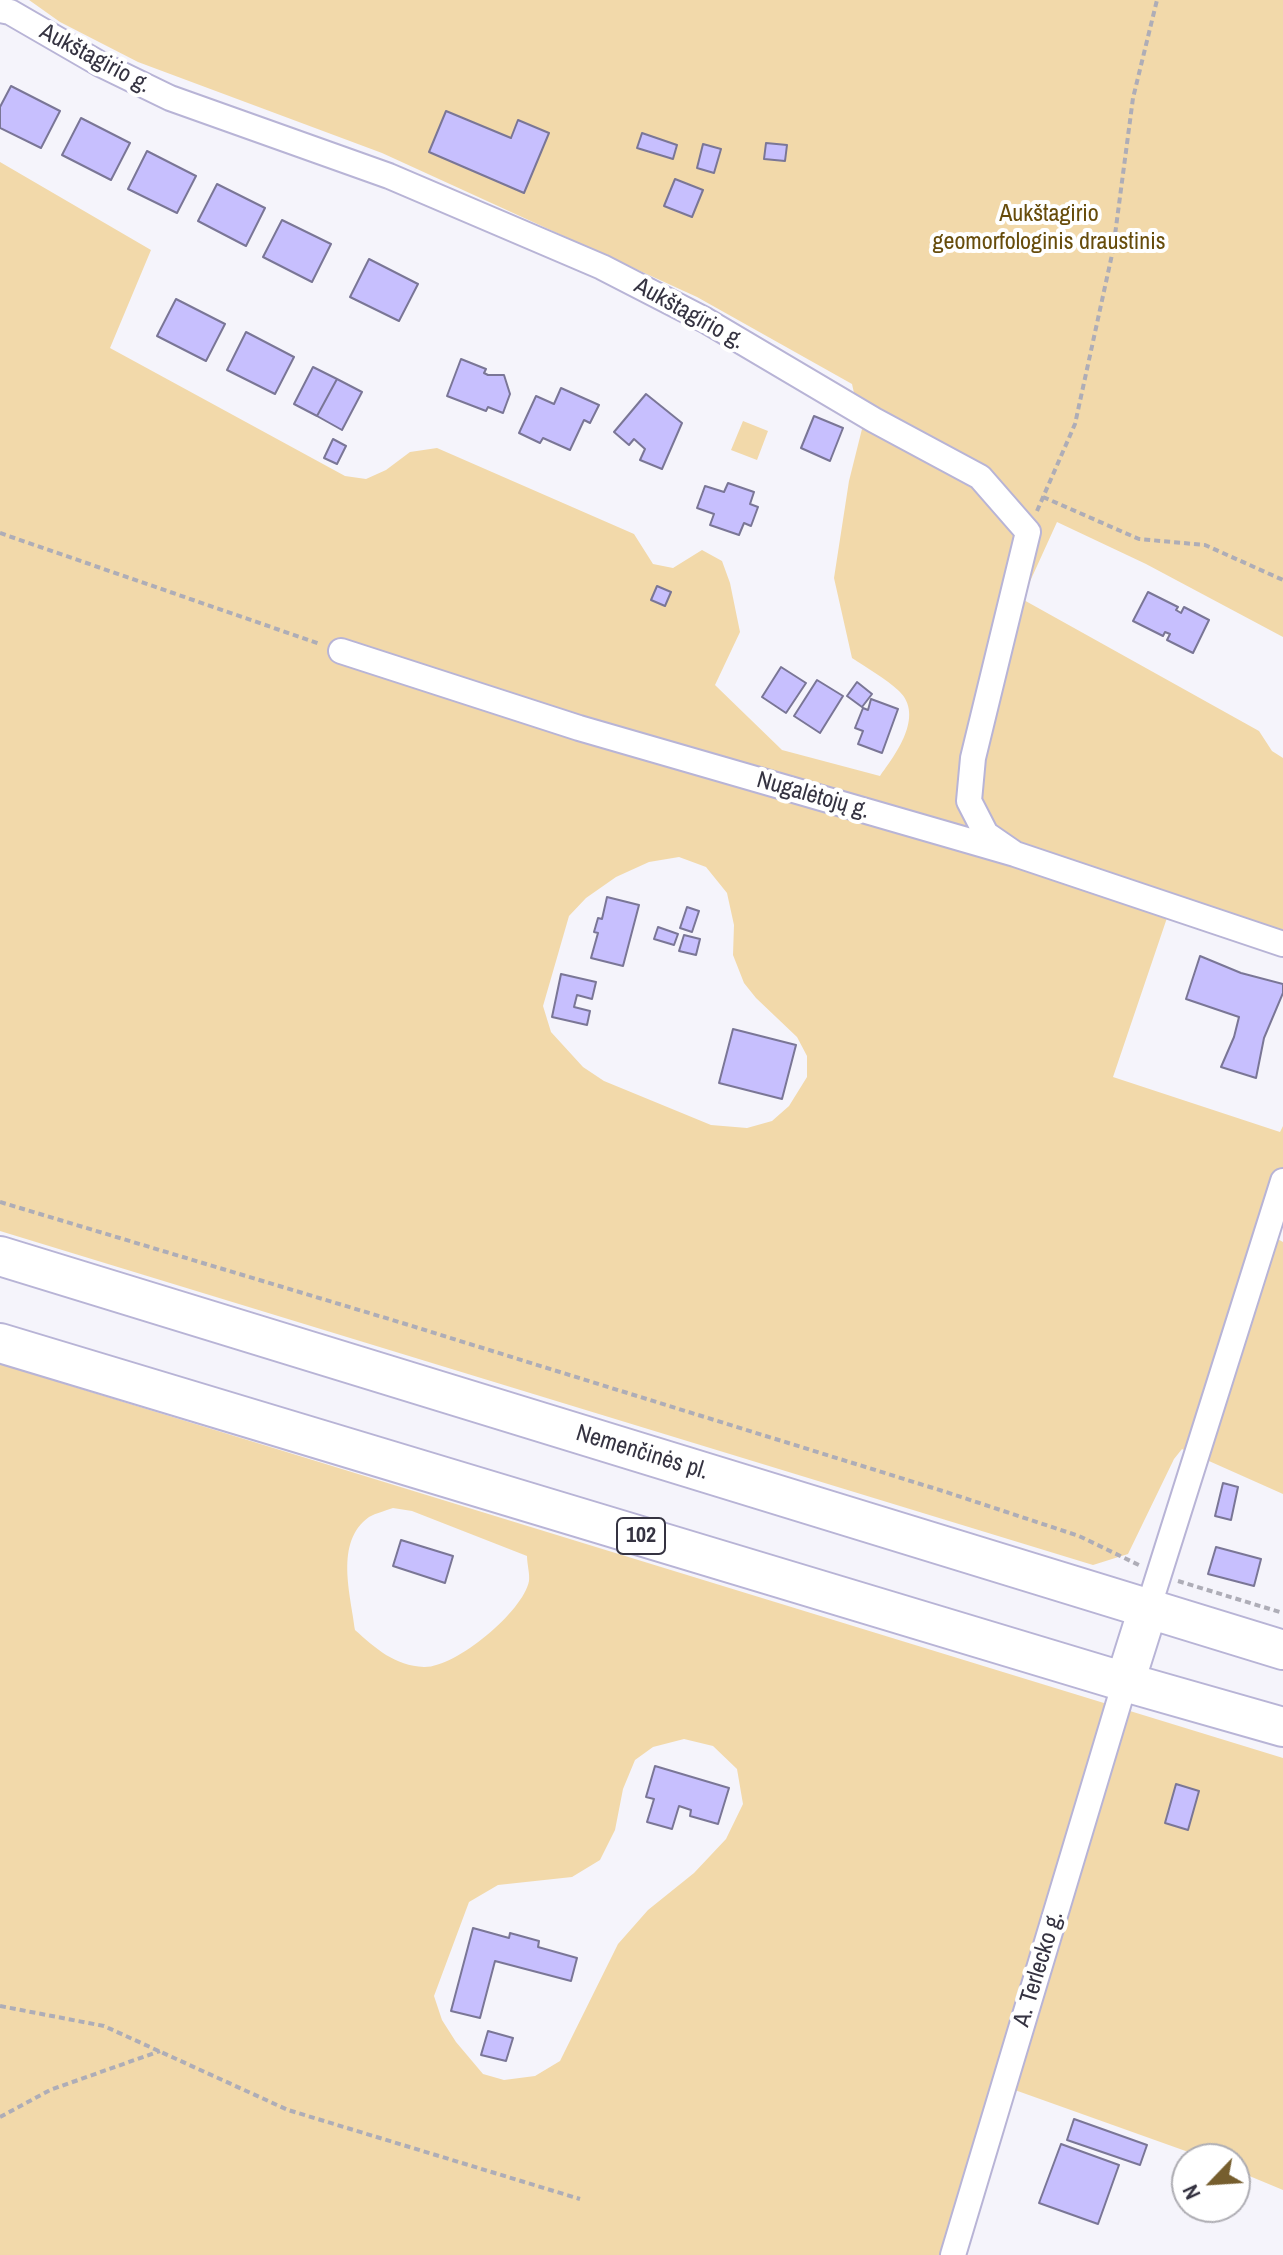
<!DOCTYPE html>
<meta charset="utf-8">
<style>
body{margin:0}
#map{position:relative;width:1283px;height:2255px;overflow:hidden;background:#f5f4fb;font-family:"Archivo Narrow",sans-serif}
canvas{display:block}
.north{position:absolute;left:1171px;top:2143px;width:80px;height:80px;box-sizing:border-box;background:#fff;border:2px solid #aeadb3;border-radius:50%;rotate:245deg;font-size:22px;font-weight:700;line-height:32px;text-align:center;color:#353341}
.north::after{content:'';display:block;margin:auto;width:28px;height:36px;background:#765e2e;clip-path:polygon(50% 0,100% 100%,50% 72%,0 100%)}
</style>
<div id="map">
<canvas width="1283" height="2255"></canvas>
<div class="north">N</div>
</div>
<script>
const ctx = document.querySelector('canvas').getContext('2d');
ctx.lineJoin = 'round';
function paint(path, color) { ctx.fillStyle = color; ctx.fill(path, 'evenodd'); }
function trace(path, color, width, dash) { ctx.strokeStyle = color; ctx.lineWidth = width; ctx.lineCap = dash ? 'butt' : 'round'; ctx.setLineDash(dash || []); ctx.stroke(path); }
function label(font, color, halo, rows, align = 'center') {
  ctx.font = font + ' "Archivo Narrow",sans-serif'; ctx.lineWidth = 8; ctx.setLineDash([]); ctx.textBaseline = 'middle'; ctx.strokeStyle = halo; ctx.fillStyle = color; for (const [text, x, y, turn = 0] of rows) {
    ctx.save(); ctx.translate(x, y); ctx.rotate((+turn || 0) * Math.PI / 180); ctx.textAlign = isNaN(turn) ? turn : align; if (halo) ctx.strokeText(text, 0, 0); ctx.fillText(text, 0, 0); ctx.restore();
  }
}
paint(new Path2D(`
 M29,0H1283V637L1146,564L1057,522L1022,599L1259,731L1272,751L1283,758V953L1169,912L1113,1077L1280,1132L1283,1126V1212L1272,1236L1283,1242V1494L1182,1449L1174,1459L1128,1554L1093,1565L0,1231V162L151,250L110,348L345,476L366,479L386,470L410,452L437,448L634,534L653,564L673,568L702,550L722,561L730,583L740,632L715,685L782,750L880,776C895,755 925,716 899,691C885,678 867,668 852,658L834,578L849,481L862,429L852,384L697,297L382,153L138,62L60,22ZM679,857L706,867L727,893L734,925L733,955L744,983L756,998L797,1037L807,1056V1077L789,1106L772,1121L747,1128L711,1125L604,1081L583,1067L551,1032L543,1006L569,916L586,898L616,877L649,862Z
 M743,421L768,431L757,460L731,450Z
 M0,1364L1283,1758V2190L1235,2170V2159H1208L998,2084L945,2255H0ZM393,1508L412,1511L527,1556C527,1564 530,1574 529,1581C523,1612 455,1668 424,1667C395,1666 375,1648 355,1630C351,1595 334,1542 369,1517C376,1513 385,1511 393,1508ZM684,1739L713,1746L737,1769L743,1804L726,1839L694,1873L648,1910L618,1944L560,2061L535,2076L504,2080L483,2074L456,2042L442,2020L434,1996L469,1902L498,1885L572,1877L600,1860L615,1830L623,1789L635,1760L653,1747Z`), '#f2d9aa');
const building = new Path2D(`
 M11,86L60,111L41,148L0,128V107Z
 M446,111L511,138L518,120L549,133L524,193L429,152Z
 M81,118L130,143L111,180L62,155Z
 M642,133L677,145L673,159L637,148Z
 M766,143L787,145L785,161L764,159Z
 M703,144L721,149L714,173L697,168Z
 M147,151L196,176L177,213L128,189Z
 M675,179L703,190L692,217L664,206Z
 M217,184L265,208L246,246L198,221Z
 M282,220L331,244L312,282L263,257Z
 M369,259L418,284L399,321L350,297Z
 M176,299L225,324L206,361L157,336Z
 M246,332L294,357L275,394L227,370Z
 M461,359L486,369L484,373L488,375H504L510,394L503,413L488,407L486,411L447,396Z
 M313,367L337,379L317,416L294,404Z
 M337,379L362,392L342,430L317,416Z
 M561,388L599,405L590,423L584,420L570,450L543,438L540,443L519,433L536,396L554,404Z
 M646,394L682,423L662,469L640,460L645,449L634,439L629,445L614,432Z
 M814,416L843,428L830,461L801,448Z
 M333,439L346,446L337,464L324,458Z
 M728,483L754,492L750,504L758,507L751,526L744,523L739,535L710,525L714,514L697,508L705,486L724,492Z
 M657,586L671,592L665,606L651,600Z
 M1148,592L1178,607L1176,610L1181,613L1184,607L1209,620L1193,653L1167,640L1170,634L1165,632L1163,636L1133,621Z
 M781,667L806,683L786,713L762,697Z
 M817,680L843,696L820,733L794,716Z
 M857,682L872,694L862,707L847,696Z
 M871,699L898,709L882,753L858,744L863,731L855,728L863,708L868,710Z
 M607,897L639,905L623,966L591,958L598,933L594,932L598,918L602,919Z
 M687,907L699,911L692,932L680,928Z
 M658,927L678,934L674,945L654,939Z
 M684,935L700,939L696,955L679,951Z
 M1200,956L1241,973L1283,984V993L1264,1038L1256,1078L1221,1067L1234,1037L1239,1017L1186,999Z
 M561,974L596,982L592,999L577,995L574,1007L590,1011L587,1025L552,1017Z
 M733,1029L796,1045L782,1099L719,1083Z
 M1223,1483L1238,1487L1231,1520L1215,1516Z
 M401,1540L453,1556L445,1583L393,1566Z
 M1216,1547L1261,1559L1254,1586L1208,1574Z
 M655,1766L729,1788L718,1824L690,1816L691,1810L679,1806L672,1829L647,1822L654,1799L646,1797Z
 M1176,1784L1199,1791L1188,1830L1165,1823Z
 M473,1928L509,1938L510,1933L539,1941L538,1947L577,1958L571,1981L495,1961L480,2018L451,2011Z
 M488,2031L513,2038L506,2061L481,2055Z
 M1074,2119L1147,2145L1140,2165L1067,2140Z
 M1061,2144L1119,2165L1098,2224L1039,2203Z`);
paint(building, '#c7bffe');
trace(building, '#7a7696', 2);
const minor = new Path2D(`
 M0,10L10,12L100,64L170,98L389,176L602,267L705,320L874,420L980,477L1028,532L973,758L969,801L986,834L1015,854
 M341,651L579,728L1015,854L1283,944
 M1148,1609L1283,1181
 M953,2255L1125,1682`);
const primary = new Path2D(`
 M0,1256L1283,1650
 M0,1343L1125,1682L1283,1727
 M1125,1682L1148,1609`);
trace(minor, '#b8b4d6', 28);
trace(primary, '#b8b4d6', 42);
trace(new Path2D(`
 M1043,497L1139,539L1205,545L1283,580
 M1037,511L1075,424L1113,250L1133,98L1157,0
 M0,533L320,644
 M0,1202L399,1322L946,1492L1079,1536L1141,1566
 M1178,1581L1283,1613
 M0,2006L104,2026L288,2110L580,2199
 M0,2117L50,2090L160,2051`), '#aeadb7', 4, [6, 4]);
trace(minor, '#fff', 24);
trace(primary, '#fff', 38);
for (const [x, y, w] of [
 [641,1536,48]
]) { const box = new Path2D(); box.roundRect(x - w / 2, y - 18, w, 36, 6); ctx.fillStyle = '#fff'; ctx.fill(box); trace(box, '#353341', 2); }
label('bold 22px', '#353341', null, [
 ["102",641,1536]
]);
label('24px', '#353341', '#fff', [
 ["Aukštagirio g.",95,59,28],
 ["Aukštagirio g.",689,314,29],
 ["Nugalėtojų g.",813,796,16],
 ["Nemenčinės pl.",642,1453,17],
 ["A. Terlecko g.",1039,1969,-73]
]);
label('24px', '#674c0b', '#fff', [
 ["Aukštagirio",1049,215],
 ["geomorfologinis draustinis",1049,243]
]);
</script>
